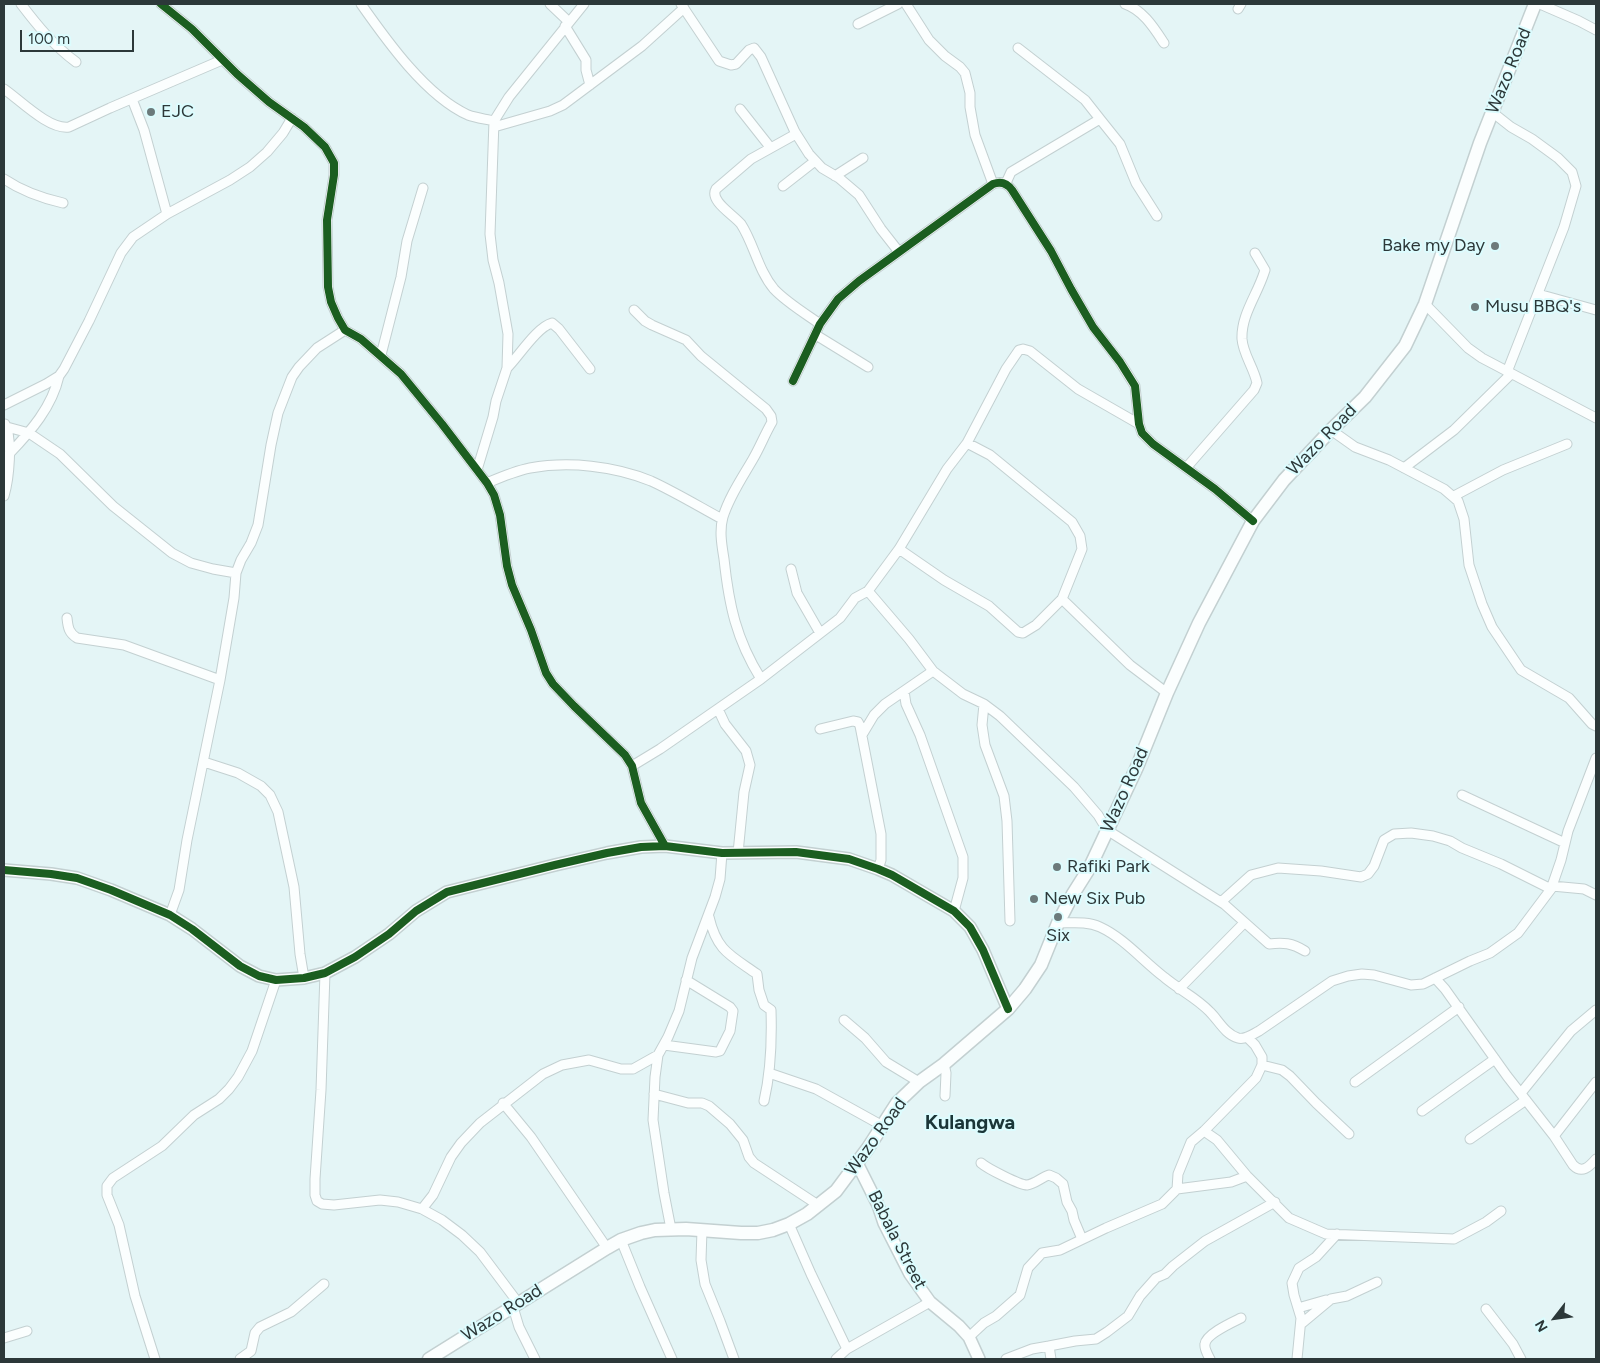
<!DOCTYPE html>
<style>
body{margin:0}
#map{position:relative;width:1600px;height:1363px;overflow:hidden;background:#e4f5f6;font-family:Figtree,sans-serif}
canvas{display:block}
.frame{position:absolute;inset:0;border:5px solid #2c3839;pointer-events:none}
.north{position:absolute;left:1530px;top:1293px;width:50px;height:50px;-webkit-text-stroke:4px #dcfcfe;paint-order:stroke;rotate:240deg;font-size:14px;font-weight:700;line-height:20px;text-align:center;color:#2c3839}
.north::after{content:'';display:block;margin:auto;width:18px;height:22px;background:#2c3839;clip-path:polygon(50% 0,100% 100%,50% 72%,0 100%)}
.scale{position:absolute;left:20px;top:30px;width:114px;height:22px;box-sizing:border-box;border:2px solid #2c3839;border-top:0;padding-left:6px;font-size:15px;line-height:18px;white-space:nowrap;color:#2c3839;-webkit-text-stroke:4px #dcfcfe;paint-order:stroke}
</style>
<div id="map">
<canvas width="1600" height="1363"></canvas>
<div class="frame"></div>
<div class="north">N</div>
<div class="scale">100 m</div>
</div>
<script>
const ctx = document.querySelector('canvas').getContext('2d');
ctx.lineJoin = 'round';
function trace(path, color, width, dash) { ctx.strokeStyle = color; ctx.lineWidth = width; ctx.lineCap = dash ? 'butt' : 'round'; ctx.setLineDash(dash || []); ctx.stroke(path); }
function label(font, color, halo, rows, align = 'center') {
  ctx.font = font + ' Figtree,sans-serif'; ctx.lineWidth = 4; ctx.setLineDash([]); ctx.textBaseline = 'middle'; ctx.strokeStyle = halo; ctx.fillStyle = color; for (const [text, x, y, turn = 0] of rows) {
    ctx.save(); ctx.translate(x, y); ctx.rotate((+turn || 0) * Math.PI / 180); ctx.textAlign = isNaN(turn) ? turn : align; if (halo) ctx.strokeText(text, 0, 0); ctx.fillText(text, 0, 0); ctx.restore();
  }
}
const minor = new Path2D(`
 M21,4C37,25 54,46 76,62
 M161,4L192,29L237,74L269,102L304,127L325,147L334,163V175L327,220L328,287L331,302L338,318L345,330L361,339L401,374L442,424L487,483L494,495L500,515L507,566L512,585L531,630L546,673L553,684L574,706L625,755L632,766L641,803L665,846
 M361,4C387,41 426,96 468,115C476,118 486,119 494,121
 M550,4L569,22
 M681,4L719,61L731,65L736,64L749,50L754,48L761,57L795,132L809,154L822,168L839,178L859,195L881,229L899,252
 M906,4L929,40L945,56L960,67L965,73L970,93V107L975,135L993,184
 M1125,4C1143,10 1154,28 1164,43
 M1540,4L1579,21L1596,30
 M1238,9L1241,4
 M858,24L898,4
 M565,26L586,60V70L590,85
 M1018,48L1085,100L1100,119
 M4,89C20,100 49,130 69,127L110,108L222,60
 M132,99L144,130L167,214
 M740,109L770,147
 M1492,112L1511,127L1532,139L1558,158L1572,172L1576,186L1564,227L1507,372
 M494,127L550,111L563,105L642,46L684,8
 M796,134L751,159L716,189C709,201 734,215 741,224C754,244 758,270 774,289C786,302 806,314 820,324
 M835,176L863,158
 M4,179C22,191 41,198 63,203
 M1006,183L1011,172L1100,119L1120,144L1136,183L1157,216
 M783,186L815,161
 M1538,294L1596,310
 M1425,304L1468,348L1482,358L1596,418
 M634,310L645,321L652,325L686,340L701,356L766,409L771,416L772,422C765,434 760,447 753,459C742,478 729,497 723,517C719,531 722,546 724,559C729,605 736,639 761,679
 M816,335L868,367
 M381,355L401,277L407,241L423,188
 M507,368C519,356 537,327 552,323L559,329L590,369
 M793,381L820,324L838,299L859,281L993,184C1001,181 1007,183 1012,190L1051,251L1071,289L1093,327L1120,362L1135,386L1139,424L1142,433L1153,444L1215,489L1253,521
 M4,405L46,384L59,376L64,369L89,321L121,253L133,237L167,214L230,180L250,167L267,152L283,133L292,118
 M7,427L29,433L60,454L113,506L172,553L191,563L213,569L236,573
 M1331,430L1355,447L1389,460L1444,489L1458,501L1464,519L1469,565L1482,604L1492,627L1521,670L1569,698L1592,724L1596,726
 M9,454C31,431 52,407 59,376
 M1186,468L1254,390L1257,383C1254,368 1243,354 1242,339C1241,315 1257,295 1264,273L1265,270L1255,253
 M1404,468L1454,430L1511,374
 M477,470L493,417L496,401L507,368L508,334L499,283L493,260L490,234L494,121L509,97L584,4
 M487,483C501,477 515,471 530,468C569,461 614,466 651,481C675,492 698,506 722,519
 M4,496C9,479 13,439 5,424
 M1454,496L1503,470L1567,444
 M899,549L944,580L989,606L1018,632L1023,633L1036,625L1062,599L1082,549L1080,536L1072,522L990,455L967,443
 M791,569L797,593L820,633
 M868,591L909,639L933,671L963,694L984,704L1000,716L1074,787L1098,815L1107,830L1224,904L1269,944C1283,942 1292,943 1305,951
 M1062,599L1130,665L1167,693
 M67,618C68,628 69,633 77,638L124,645L220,680
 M904,691L906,704L920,735L963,857V878L954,911
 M984,704L982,725L985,745L1004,796L1007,821L1010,921
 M718,709L725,724L746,751L750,765L744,792L738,853
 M820,729L853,721L858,722L860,726L881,834V860L878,869
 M862,735L874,715L885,704L933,671
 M204,762L238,773L261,786L270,795L278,812L294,887L300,954L304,978
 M632,766L660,749L761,679L840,618L855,598L868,591L899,549L947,469L967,443L1006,369L1019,350L1023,349L1030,351L1078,389L1139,424
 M1462,795L1565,843
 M1552,886L1584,889L1596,895
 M1221,902L1251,875L1278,868L1321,871L1361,877L1368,874L1374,866L1384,840L1394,834L1411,833L1433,836L1450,841L1462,848L1501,864L1551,889
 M170,915L179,890L187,840L220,680L234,598L236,573L241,560L251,543L258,525L271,445L278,413L292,377L299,367L317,348L345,330
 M709,917C717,951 730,955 757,974L759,990L764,1005L771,1010C772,1041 771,1071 764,1101
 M1058,923C1072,923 1087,921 1100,927C1124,938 1143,961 1164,977C1178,989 1197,998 1210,1012C1219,1021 1225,1034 1238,1038C1245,1040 1253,1034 1259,1031L1332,981L1348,976L1362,974L1374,975L1411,985L1423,984L1470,961L1490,953L1518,933L1551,889L1561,860L1568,831L1596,758
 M325,973L321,1090L315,1179V1195L317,1201L322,1204L334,1205L380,1200L398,1202L422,1209L442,1220L462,1235L480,1252L519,1304
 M1435,978L1445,989L1507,1076L1554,1136L1573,1165C1582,1174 1589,1167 1596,1159
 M1179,989L1244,923
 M844,1020L865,1038L886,1062L919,1082
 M664,1045L716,1052L720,1051L730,1031L733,1011L730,1007L686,980
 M944,1064L946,1073L945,1096
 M1262,1065L1282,1070L1290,1076L1316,1103L1349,1134
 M769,1073L816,1089L881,1125
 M1355,1082L1459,1007
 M1521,1093L1571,1031L1596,1010
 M654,1094L688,1103H702L709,1106L730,1124L743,1140L749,1157L754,1163L818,1205
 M503,1103L531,1137L607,1248
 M1422,1111L1495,1059
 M1204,1131L1217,1140L1247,1176L1289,1218L1326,1234L1454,1239L1486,1222L1501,1211
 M1554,1136L1596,1082
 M1470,1139L1526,1100
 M981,1163C988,1169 1020,1185 1027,1185C1035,1184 1042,1177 1049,1175L1056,1178L1063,1184L1067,1202L1072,1211L1074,1220L1082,1239
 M1177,1189L1231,1182L1247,1176
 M422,1209L433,1195L451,1157L461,1143L480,1123L543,1074L562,1065L589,1060L621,1069H633L658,1055
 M789,1224L811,1274L847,1349
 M671,1229L664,1193L653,1120L655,1077L658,1055L668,1037L679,1011L692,958L715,897L720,879L722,853
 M702,1230L701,1260L705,1284L720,1321L734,1359
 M621,1240L640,1287L672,1359
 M513,1307L519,1327L535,1359
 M1298,1308L1326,1300
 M1486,1309L1513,1344L1521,1359
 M1301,1324L1331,1299L1347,1296L1377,1282
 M969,1337L984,1323L996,1316L1020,1295L1028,1268L1042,1253L1060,1250L1106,1228L1162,1204L1177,1189L1178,1174L1191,1142L1204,1131L1256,1078L1262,1065V1057L1255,1045L1247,1037
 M4,1338L27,1331
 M155,1359L135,1296L119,1225L107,1195V1186L113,1178L162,1146L194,1115L219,1099L229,1089L238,1077L252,1051L276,980
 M240,1359L251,1351L255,1333L260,1327L291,1312L324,1284
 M836,1359L847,1349L930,1302
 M1006,1359L1032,1349L1049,1346
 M1051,1359L1049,1346L1075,1341L1096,1339L1107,1332L1128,1316L1140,1296L1156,1278L1165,1274L1173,1266L1205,1241L1275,1202
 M1210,1359C1208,1355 1204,1349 1205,1344C1206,1334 1233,1322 1241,1318
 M1297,1359L1301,1318L1294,1295L1292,1283L1299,1268L1316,1257L1337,1234`);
const tertiary = new Path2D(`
 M4,870L51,874L77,878L111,890L170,915L192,929L240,966L259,976L276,980L304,978L325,973L355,957L389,934L416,911L447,892L555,865L607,853L641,847L665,846L722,853L796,852L849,859L878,869L892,875L954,911L970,927L983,950L1008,1009
 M857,1163L878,1205L884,1223L910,1274L930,1302L959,1326L969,1337L979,1359`);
const secondary = new Path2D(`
 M429,1359L607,1248L621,1240L641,1233L655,1230L686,1229L741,1233H758L773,1230L789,1224L807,1214L836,1191L868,1148L897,1103L919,1082L944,1064L1008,1009L1025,989L1041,965L1058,923L1073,894L1090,867L1137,767L1167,693L1199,623L1253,521L1284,480L1331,430L1365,397L1405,346L1425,304L1480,143L1535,4`);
trace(minor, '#c3d0d1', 11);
trace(tertiary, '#c3d0d1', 14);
trace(secondary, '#c3d0d1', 15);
trace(minor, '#fbfefe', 9);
trace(tertiary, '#fbfefe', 11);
trace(secondary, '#fbfefe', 12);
trace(new Path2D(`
 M161,4L192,29L237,74L269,102L304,127L325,147L334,163V175L327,220L328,287L331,302L338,318L345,330L361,339L401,374L442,424L487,483L494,495L500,515L507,566L512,585L531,630L546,673L553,684L574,706L625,755L632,766L641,803L665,846
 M793,381L820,324L838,299L859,281L993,184C1001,181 1007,183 1012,190L1051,251L1071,289L1093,327L1120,362L1135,386L1139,424L1142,433L1153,444L1215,489L1253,521
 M4,870L51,874L77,878L111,890L170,915L192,929L240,966L259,976L276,980L304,978L325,973L355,957L389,934L416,911L447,892L555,865L607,853L641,847L665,846L722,853L796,852L849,859L878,869L892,875L954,911L970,927L983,950L1008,1009`), '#1b5e20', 8);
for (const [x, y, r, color] of [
 [151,112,5,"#6c7a7b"],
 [1495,246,5,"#6c7a7b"],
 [1475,307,5,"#6c7a7b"],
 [1057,867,5,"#6c7a7b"],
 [1034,899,5,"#6c7a7b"],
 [1058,917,5,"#6c7a7b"]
]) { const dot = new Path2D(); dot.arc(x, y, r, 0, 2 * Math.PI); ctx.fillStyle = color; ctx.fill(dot); trace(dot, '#dcfcfe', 2); }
label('18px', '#2c3839', '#dcfcfe', [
 ["Wazo Road",1509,71,-68],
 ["Wazo Road",1322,440,-46],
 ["Wazo Road",1125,790,-66],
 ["Wazo Road",876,1137,-54],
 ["Babala Street",897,1240,63],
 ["Wazo Road",502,1313,-32]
]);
label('18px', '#2c3839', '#dcfcfe', [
 ["EJC",161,112],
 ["Bake my Day",1485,246,"right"],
 ["Musu BBQ's",1485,307],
 ["Rafiki Park",1067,867],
 ["New Six Pub",1044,899],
 ["Six",1058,936,"center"]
], 'left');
label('bold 20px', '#1b3638', '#dcfcfe', [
 ["Kulangwa",970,1123]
]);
</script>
